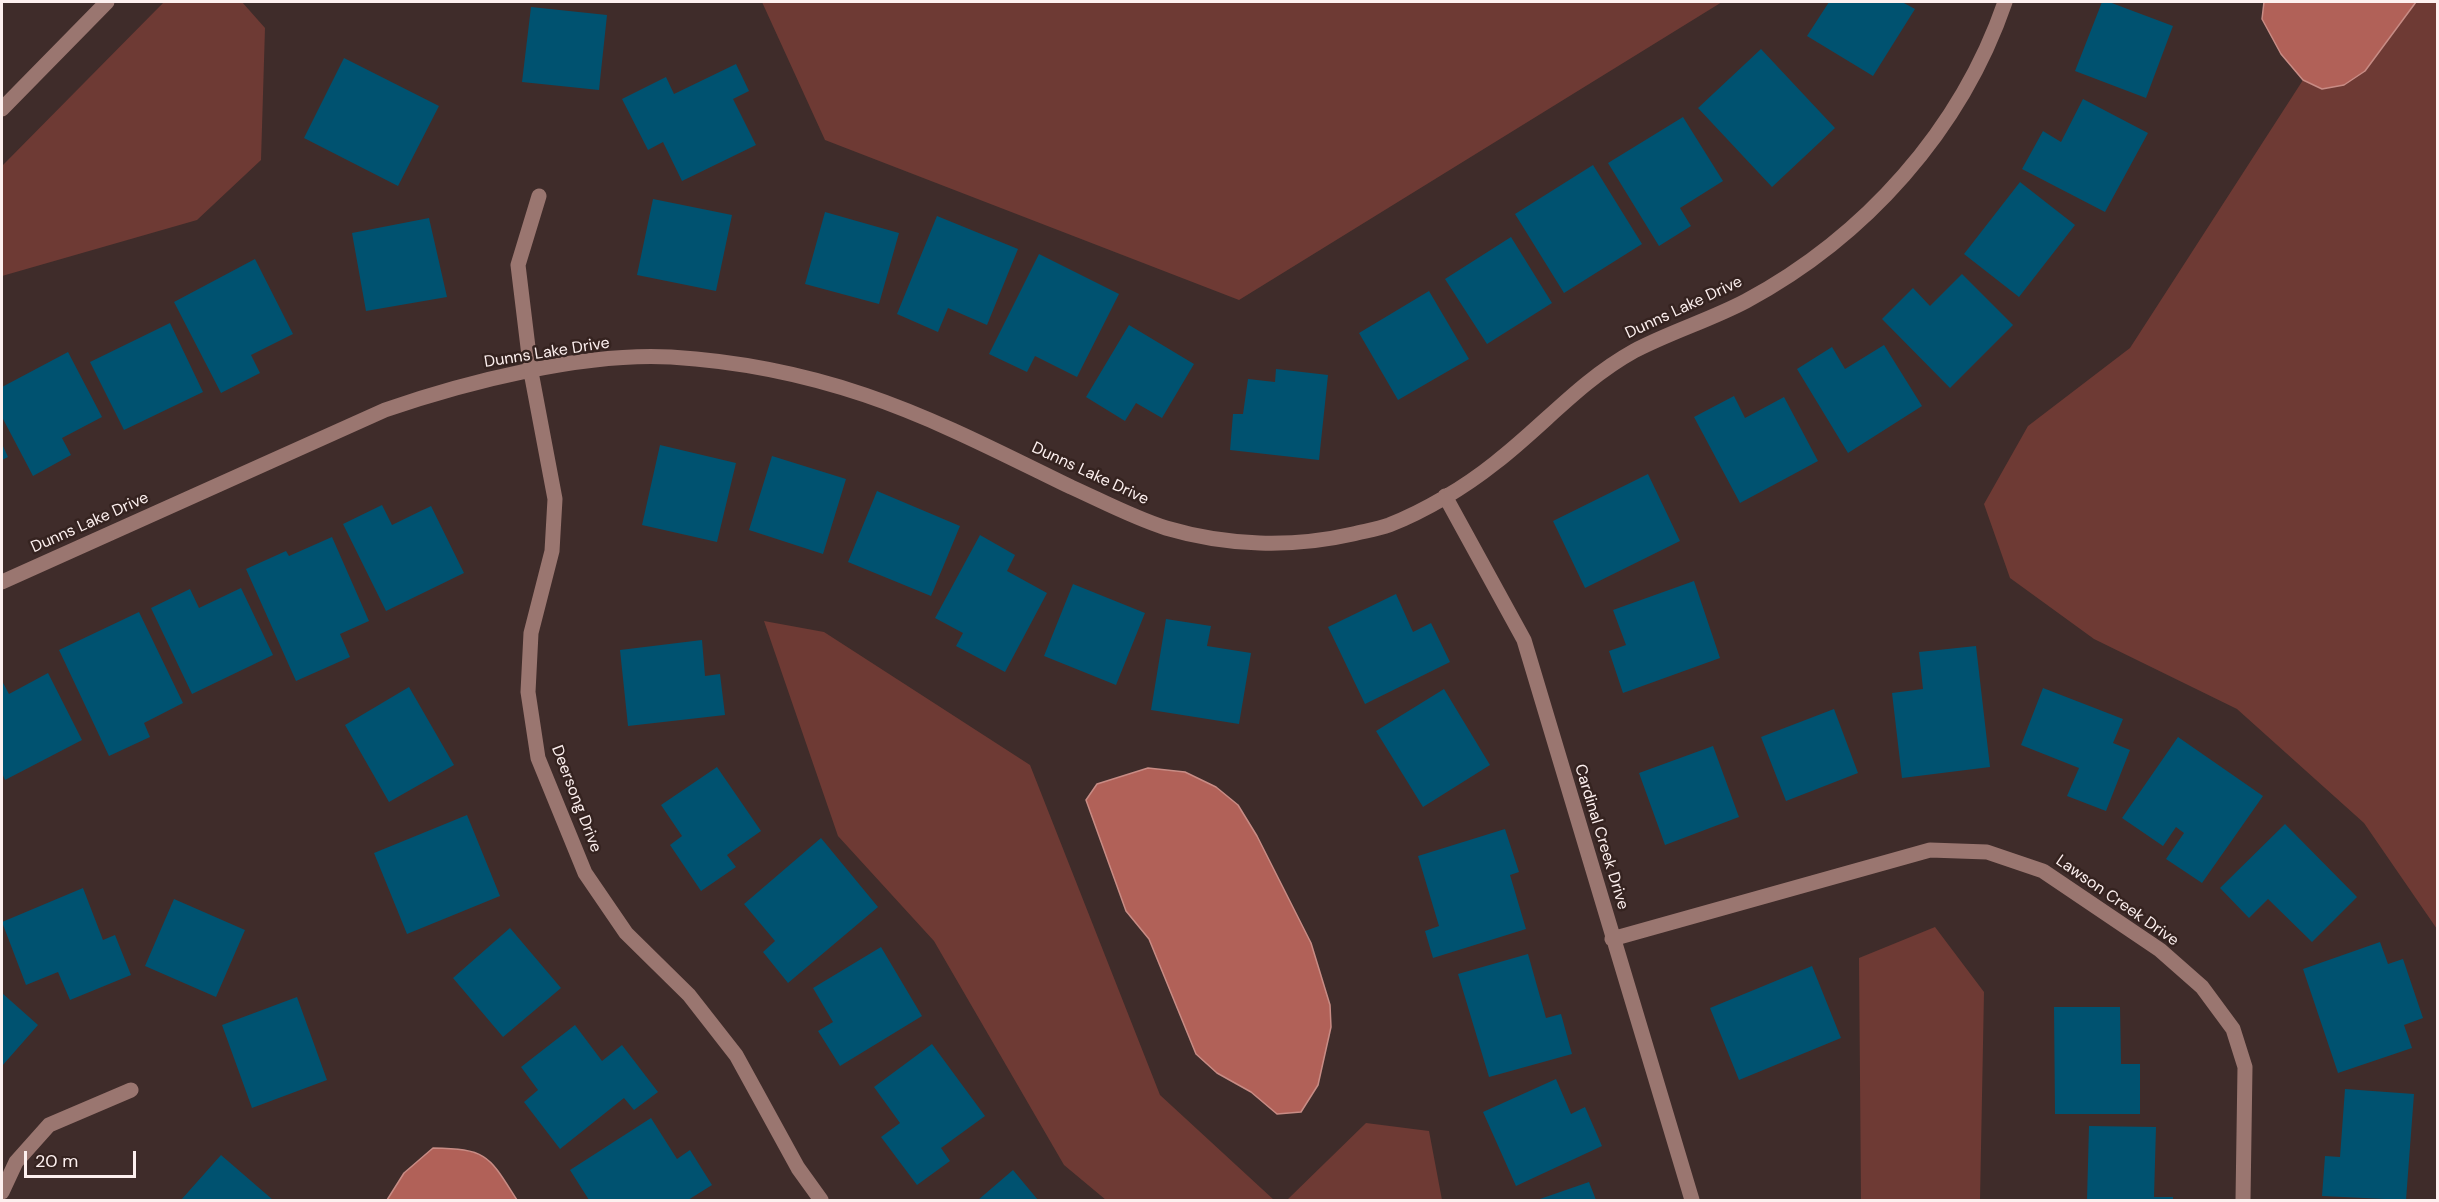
<!DOCTYPE html>
<style>
body{margin:0}
#map{position:relative;width:2439px;height:1202px;overflow:hidden;background:#3f2c2a;font-family:"DM Sans",sans-serif}
canvas{display:block}
.frame{position:absolute;inset:0;border:3px solid #fdf0ef;pointer-events:none}
.scale{position:absolute;left:24px;top:1151px;width:112px;height:27px;box-sizing:border-box;border:3px solid #fdf0ef;border-top:0;padding-left:8px;font-size:18px;line-height:21px;white-space:nowrap;color:#fdf0ef;-webkit-text-stroke:4px #352320;paint-order:stroke}
</style>
<div id="map">
<canvas width="2439" height="1202"></canvas>
<div class="frame"></div>
<div class="scale">20 m</div>
</div>
<script>
const ctx = document.querySelector('canvas').getContext('2d');
ctx.lineJoin = 'round';
function paint(path, color) { ctx.fillStyle = color; ctx.fill(path, 'evenodd'); }
function trace(path, color, width, dash) { ctx.strokeStyle = color; ctx.lineWidth = width; ctx.lineCap = dash ? 'butt' : 'round'; ctx.setLineDash(dash || []); ctx.stroke(path); }
function label(font, color, halo, rows, align = 'center') {
  ctx.font = font + ' "DM Sans",sans-serif'; ctx.lineWidth = 5; ctx.setLineDash([]); ctx.textBaseline = 'middle'; ctx.strokeStyle = halo; ctx.fillStyle = color; for (const [text, x, y, turn = 0] of rows) {
    ctx.save(); ctx.translate(x, y); ctx.rotate((+turn || 0) * Math.PI / 180); ctx.textAlign = isNaN(turn) ? turn : align; if (halo) ctx.strokeText(text, 0, 0); ctx.fillText(text, 0, 0); ctx.restore();
  }
}
paint(new Path2D(`
 M164,2H242L265,28L261,160L197,220L2,276V166Z
 M762,2H1722L1239,300L825,140Z
 M2416,2H2437V929L2364,823L2237,709L2094,639L2010,578L1984,504L2028,426L2130,348L2303,80L2322,89L2365,71Z
 M764,621L824,632L1030,765L1160,1095L1274,1200H1106L1064,1165L934,941L838,836Z
 M1935,927L1984,992L1980,1200H1861L1859,958Z
 M1366,1123L1429,1131L1442,1200H1287Z`), '#6e3a34');
const water = new Path2D(`
 M2264,2H2416L2365,71L2344,85L2322,89L2303,80L2281,54L2262,19Z
 M1148,768L1185,772L1216,787L1238,805L1257,836L1311,943L1330,1005L1331,1027L1318,1085L1301,1112L1277,1114L1251,1092L1217,1073L1196,1054L1149,939L1126,911L1086,800L1097,784Z
 M433,1148C488,1149 489,1156 517,1200H387L404,1173Z`);
paint(water, '#b16158');
trace(water, '#c88c85', 1.5);
paint(new Path2D(`
 M1829,2H1902L1915,9L1873,76L1807,36Z
 M2102,2H2109L2173,26L2146,98L2075,71Z
 M531,7L607,15L599,90L522,82Z
 M1761,49L1835,128L1772,187L1698,108Z
 M344,58L439,106L398,186L304,138Z
 M736,64L749,91L733,99L756,145L682,181L663,142L648,150L622,99L666,77L674,94Z
 M2083,99L2148,133L2105,212L2022,169L2043,131L2061,142Z
 M1683,117L1723,181L1680,208L1691,226L1659,246L1608,163Z
 M1593,165L1642,244L1564,293L1515,214Z
 M2020,182L2075,225L2019,297L1964,254Z
 M653,199L732,215L716,291L637,275Z
 M825,212L899,233L879,304L805,284Z
 M937,216L1018,249L987,325L948,308L938,332L897,314Z
 M429,218L447,297L366,311L352,233Z
 M1511,237L1552,303L1487,344L1445,279Z
 M1039,254L1119,294L1077,377L1035,356L1027,372L989,354Z
 M255,259L293,334L251,355L260,373L221,393L174,302Z
 M1962,274L2013,325L1950,388L1882,319L1913,288L1930,306Z
 M1429,291L1469,359L1398,400L1359,333Z
 M170,323L203,392L124,430L90,362Z
 M1129,325L1194,364L1162,418L1136,403L1125,421L1086,397Z
 M1884,345L1922,406L1848,453L1797,369L1832,347L1845,369Z
 M68,352L102,417L62,438L71,455L33,476L2,417V387Z
 M1276,369L1328,375L1319,460L1230,450L1233,414H1243L1248,379L1275,382Z
 M1734,396L1745,418L1784,397L1818,461L1740,503L1694,417Z
 M2,444L8,457L2,460Z
 M660,445L736,463L717,542L642,525Z
 M772,456L846,479L823,554L749,530Z
 M1648,474L1680,541L1585,588L1553,521Z
 M877,491L960,526L931,596L848,562Z
 M382,505L392,525L431,506L464,573L386,611L343,524Z
 M980,535L1015,555L1007,571L1047,593L1005,672L956,646L963,633L935,618Z
 M332,537L369,621L340,634L350,657L296,681L246,569L286,551L289,556Z
 M1694,581L1720,658L1623,693L1609,651L1626,645L1613,610Z
 M1073,584L1145,613L1116,685L1044,656Z
 M241,588L273,655L192,694L151,608L190,589L199,608Z
 M1396,594L1413,632L1431,623L1450,662L1365,704L1328,627Z
 M139,612L183,703L144,723L150,737L109,756L59,650Z
 M1166,619L1211,626L1207,646L1251,653L1239,724L1151,710Z
 M702,640L705,676L720,674L725,715L628,726L620,650Z
 M1976,646L1990,767L1902,778L1892,693L1923,689L1919,652Z
 M48,673L82,740L5,780L2,773V681L9,694Z
 M409,687L454,765L389,802L345,725Z
 M2043,688L2123,719L2113,743L2130,750L2106,811L2067,796L2079,768L2021,745Z
 M1444,689L1490,765L1423,807L1376,731Z
 M1834,709L1858,773L1786,801L1761,737Z
 M2178,737L2263,796L2202,883L2166,859L2184,833L2176,827L2163,846L2122,818Z
 M1713,746L1739,817L1665,845L1639,773Z
 M717,767L761,831L727,855L736,867L701,891L670,845L682,836L661,805Z
 M467,815L500,896L407,934L374,853Z
 M2285,824L2357,897L2312,942L2268,899L2249,918L2220,888Z
 M1505,829L1519,872L1510,875L1526,929L1433,958L1425,931L1439,926L1418,856Z
 M821,838L878,907L788,983L763,952L775,941L744,904Z
 M83,888L103,940L115,935L131,975L70,1000L58,972L26,985L2,922Z
 M174,899L245,930L216,997L145,966Z
 M510,928L561,988L503,1037L453,978Z
 M2380,942L2388,964L2403,959L2423,1018L2404,1025L2412,1048L2338,1073L2303,969Z
 M881,947L922,1016L840,1066L818,1031L833,1022L813,988Z
 M1528,954L1546,1018L1561,1014L1572,1054L1489,1077L1458,974Z
 M1812,966L1841,1038L1739,1080L1710,1008Z
 M2,993L38,1025L2,1066Z
 M297,997L327,1080L252,1108L222,1025Z
 M2054,1007H2120L2121,1064H2140V1114H2055Z
 M575,1025L602,1061L622,1045L658,1092L634,1110L624,1098L560,1149L524,1102L538,1090L521,1067Z
 M932,1044L985,1116L941,1148L950,1161L917,1185L881,1137L900,1123L874,1087Z
 M1556,1079L1571,1114L1585,1107L1602,1146L1516,1186L1483,1112Z
 M2345,1089L2414,1094L2406,1200L2322,1196L2325,1156L2340,1157Z
 M651,1118L677,1159L690,1150L712,1185L688,1200H589L570,1170Z
 M2089,1126L2156,1127L2154,1197H2173V1200H2087Z
 M221,1155L273,1200H181Z
 M1013,1170L1038,1200H978Z
 M1589,1182L1596,1200H1537Z`), '#005270');
trace(new Path2D(`
 M2,109L107,2
 M539,196L518,265L531,372L555,499L552,551L531,633L528,692L538,758L585,873L626,933L689,995L736,1055L798,1168L821,1200
 M1445,496L1524,640L1692,1200
 M2,582L385,410C466,382 584,352 671,357C736,361 803,374 865,395C936,419 1003,454 1071,487C1102,501 1134,518 1166,528C1227,546 1292,548 1353,534C1365,531 1378,529 1389,525C1425,511 1465,487 1495,463C1543,426 1580,381 1634,351C1670,332 1710,320 1746,301C1865,237 1961,130 2005,2
 M1612,939L1930,850L1987,852L2043,871L2160,950L2202,987L2233,1029L2245,1067L2243,1200
 M2,1192L16,1162L49,1125L131,1090`), '#9a7670', 15);
label('16px', '#fdf0ef', '#352320', [
 ["Dunns Lake Drive",1684,308,-25],
 ["Dunns Lake Drive",547,353,-9],
 ["Dunns Lake Drive",1090,474,25],
 ["Dunns Lake Drive",90,523,-24],
 ["Deersong Drive",576,799,69],
 ["Cardinal Creek Drive",1601,837,73],
 ["Lawson Creek Drive",2117,901,35]
]);
</script>
